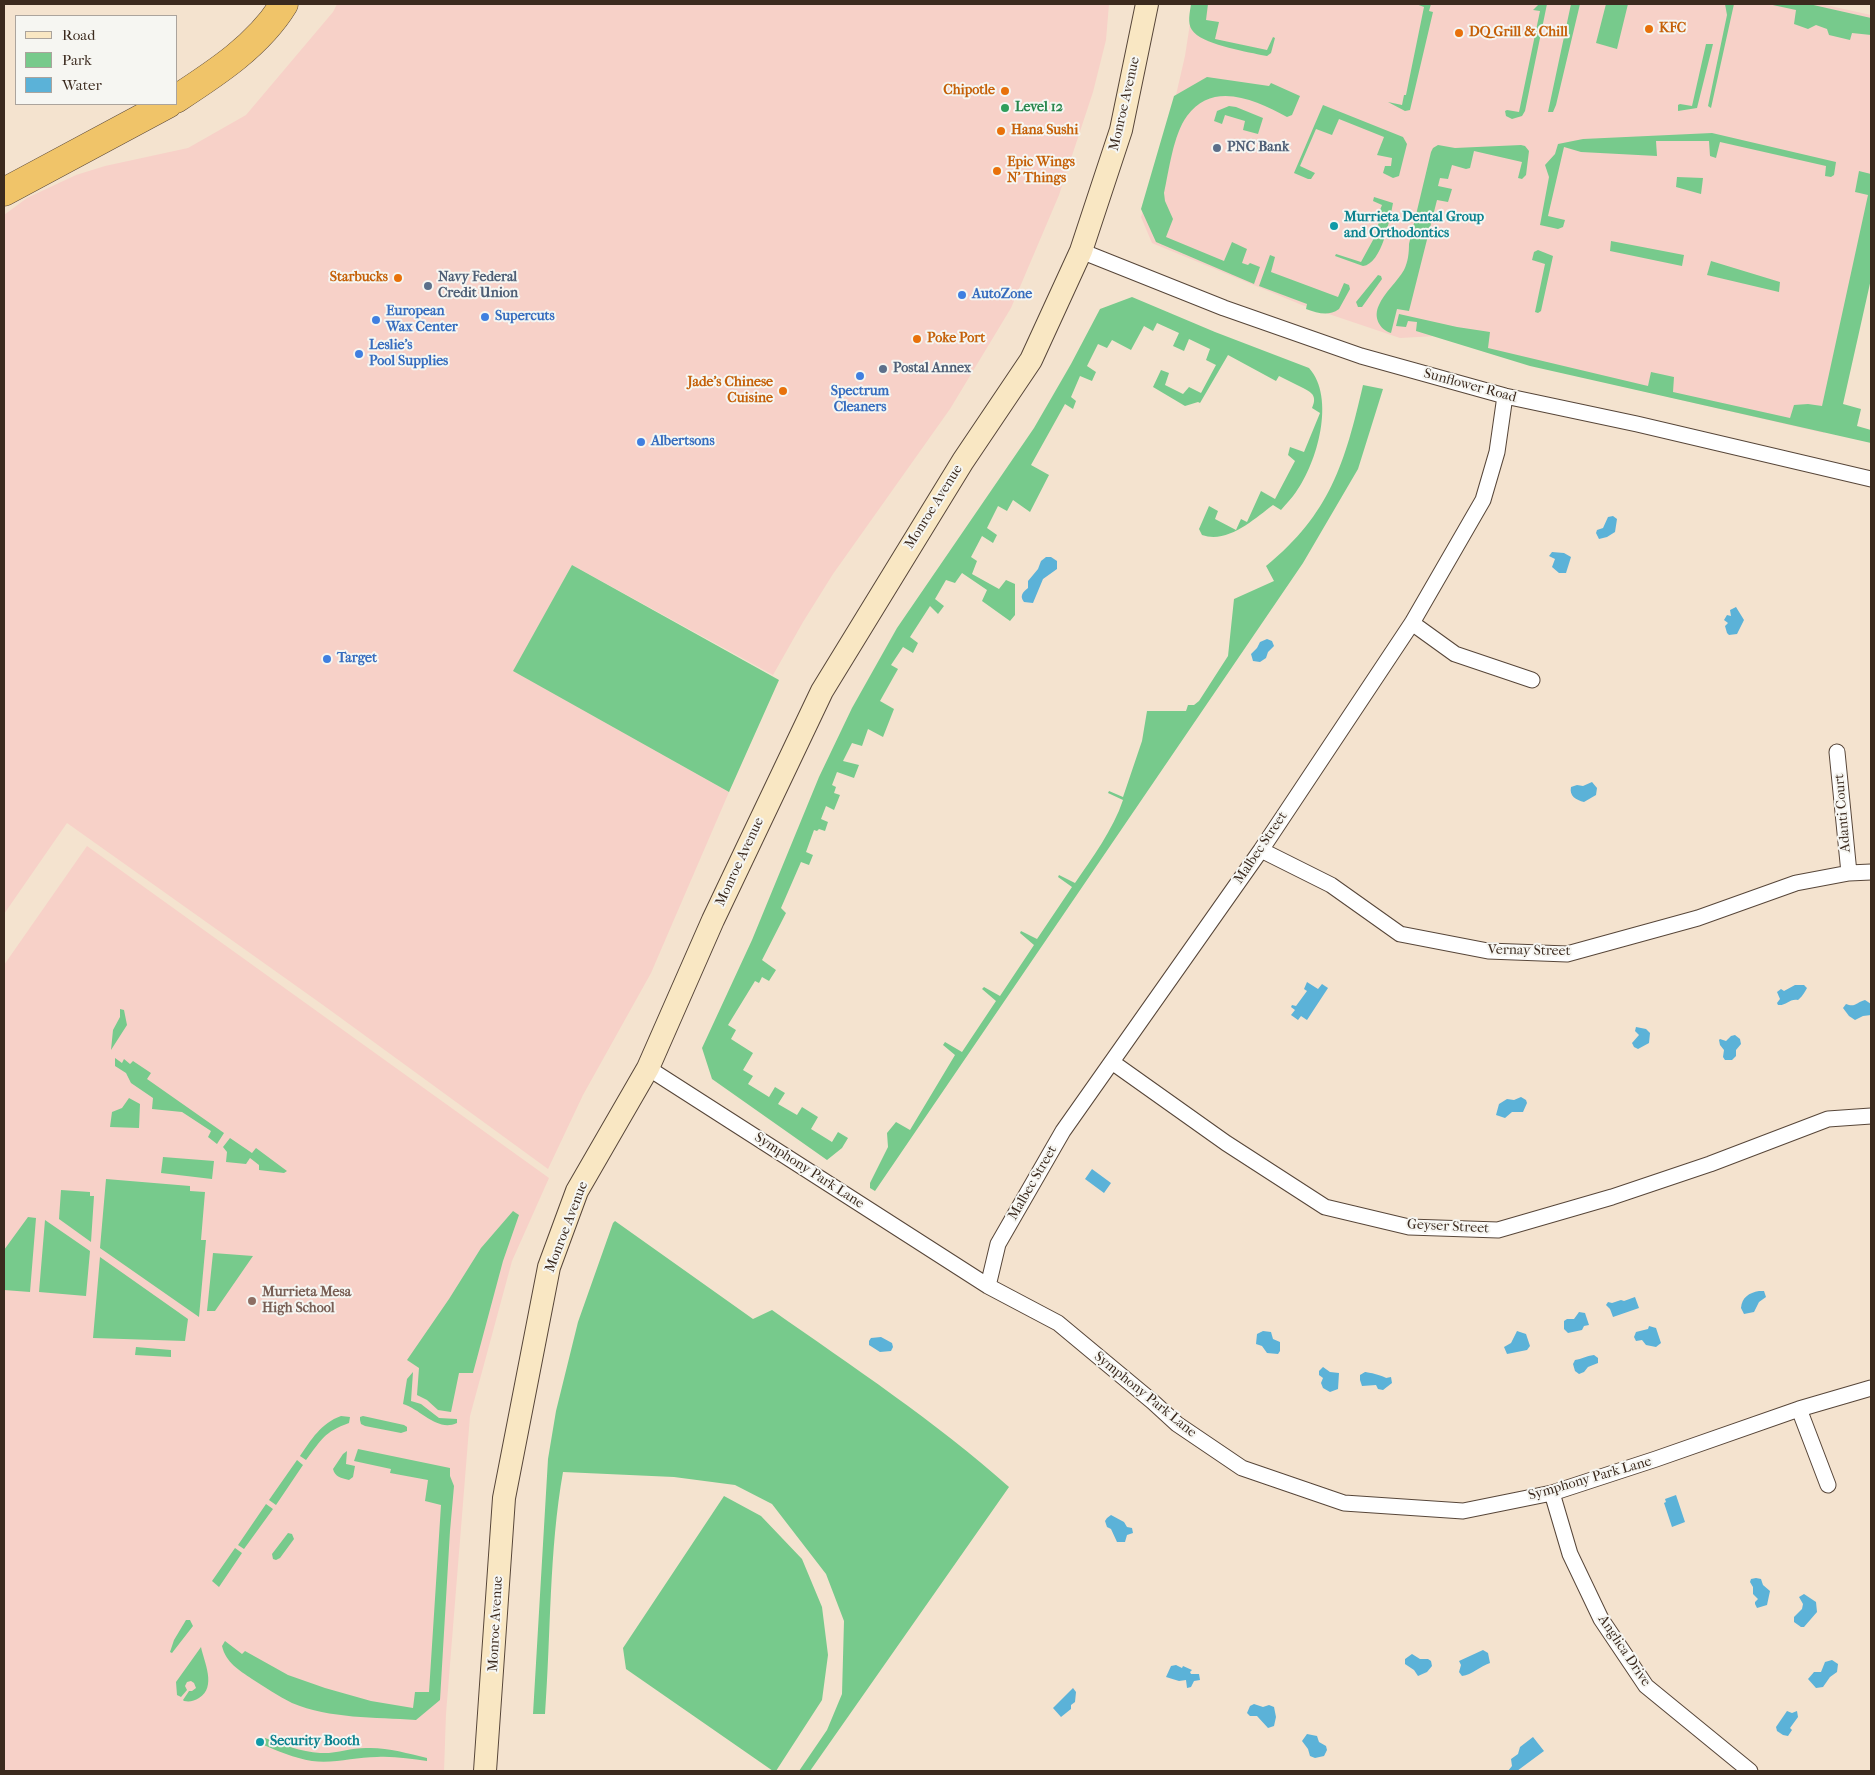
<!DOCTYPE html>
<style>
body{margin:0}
#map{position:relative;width:1875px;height:1775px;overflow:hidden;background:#f4e3cf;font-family:"IM FELL French Canon",serif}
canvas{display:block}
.frame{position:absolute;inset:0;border:5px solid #3b2a1e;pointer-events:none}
.legend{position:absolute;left:15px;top:15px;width:162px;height:90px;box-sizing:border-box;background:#f6f6f2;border:1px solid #aba49d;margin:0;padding:6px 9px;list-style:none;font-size:15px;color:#3b2a1e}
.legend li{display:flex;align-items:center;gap:10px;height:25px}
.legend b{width:25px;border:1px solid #aba49d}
</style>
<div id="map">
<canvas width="1875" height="1775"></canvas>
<div class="frame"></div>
<ul class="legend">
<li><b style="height:6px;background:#f9e7c3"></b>Road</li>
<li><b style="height:14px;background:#77ca8c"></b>Park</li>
<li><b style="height:14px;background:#5bb2d8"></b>Water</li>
</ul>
</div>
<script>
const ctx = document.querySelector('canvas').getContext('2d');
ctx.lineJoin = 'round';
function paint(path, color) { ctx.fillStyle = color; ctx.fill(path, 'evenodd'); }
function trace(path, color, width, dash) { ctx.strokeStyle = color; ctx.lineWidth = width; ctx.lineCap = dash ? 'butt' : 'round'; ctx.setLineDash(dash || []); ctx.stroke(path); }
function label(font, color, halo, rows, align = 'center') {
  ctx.font = font + ' "IM FELL French Canon",serif'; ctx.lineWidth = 4; ctx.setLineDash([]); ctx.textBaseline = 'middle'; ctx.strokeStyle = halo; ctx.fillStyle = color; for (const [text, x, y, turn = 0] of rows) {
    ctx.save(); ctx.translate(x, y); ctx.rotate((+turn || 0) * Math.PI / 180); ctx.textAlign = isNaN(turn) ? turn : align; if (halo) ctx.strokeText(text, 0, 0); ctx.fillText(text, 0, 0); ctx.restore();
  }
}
paint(new Path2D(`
 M337,4H1109L1106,40L1093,92L1059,195L1011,308L950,409L833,574L803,622L773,675L572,565L514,671L729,792L651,973L583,1095L548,1169L323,1005L67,823L4,914V215L27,198L76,175L105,166L188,148L246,115L333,12Z
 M1193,4H1821L1871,15V213L1824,433L1551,370L1436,336L1400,338L1302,305L1152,243L1141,217L1164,145L1173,108L1185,56Z
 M87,846L549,1178L512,1261L470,1416L446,1714L444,1771H4V965Z`), '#f7d1c8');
paint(new Path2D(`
 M1191,4H1208L1206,20L1219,22L1215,39L1267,50L1273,37L1275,38L1271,53L1267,56L1261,55C1244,51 1201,44 1192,30C1187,23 1190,12 1191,4Z
 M1416,4H1431L1429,11L1433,12L1410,110L1405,111L1388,102L1402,105L1404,95H1406L1424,7Z
 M1539,4H1547L1525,111L1522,116L1512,119L1506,116L1505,111L1507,110L1519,112L1540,11L1533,10Z
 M1571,4H1580L1556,105L1553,112H1548Z
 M1606,4H1628L1617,49L1596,43Z
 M1725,4H1734L1711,108L1708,106L1727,15Z
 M1768,4H1809L1871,18V35L1852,33L1850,40L1829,35L1827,29L1816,25L1808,29L1794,24L1796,10Z
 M1706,44H1713L1697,108L1678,111V105L1680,104L1692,106Z
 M1207,77L1269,86L1271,83L1300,96L1292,115L1287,117C1256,100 1213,80 1187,116C1173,135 1169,171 1164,193L1165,201L1173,219L1166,237L1224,261L1232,242L1247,249L1242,263L1248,265L1250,263L1260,267L1254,284L1156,242L1141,209L1174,96Z
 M1323,105L1403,137L1407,144L1399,176L1393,178L1383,173L1385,166H1391L1392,158L1377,155L1384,137L1339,119L1332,135L1316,129L1300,166L1315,173L1311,179H1308L1294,173Z
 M1229,106L1236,107L1263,118L1258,134L1243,130L1245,121L1225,115L1222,124L1214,121L1217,111Z
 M1712,133L1836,162L1834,175L1831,177L1825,176L1826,166L1720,142L1716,158L1710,156L1709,141H1656L1657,156L1581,152L1564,147L1548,216L1565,220L1563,227L1558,229L1540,225L1549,177L1545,165L1555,154L1558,144L1583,139Z
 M1438,145L1455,148L1521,145L1525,146L1529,151L1526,175L1522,179L1518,178L1522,162L1474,151L1470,168L1466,169L1452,165L1448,179L1440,178L1438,186L1452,189L1448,202L1437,200L1409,311L1397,309L1391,333C1379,329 1373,317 1379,305C1384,293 1397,282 1404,270C1408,262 1409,253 1409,244L1431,152L1433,148Z
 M1859,171L1871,174V279L1843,404L1861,409L1857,426L1871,430V443L1530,366L1416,331L1417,322L1408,321L1406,327L1396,326L1399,314L1457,327L1490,332L1488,348L1648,386L1651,372L1674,377L1673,392L1790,418L1794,405L1808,404L1822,406L1868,195L1855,192Z
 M1677,177L1703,178L1701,194L1676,187Z
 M1374,197L1393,203C1390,218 1382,264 1363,266L1335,256L1336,254L1361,262L1373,240L1381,216L1378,215L1382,205L1373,201Z
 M1611,241L1684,255L1682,266L1610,251Z
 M1538,250L1553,256L1541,311L1538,313L1535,312L1545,264L1532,260L1534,252Z
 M1270,255L1275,257L1271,272L1338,297L1344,283L1349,285L1350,289L1339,309C1328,317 1318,313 1306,309L1307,304L1259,286Z
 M1711,261L1780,282L1779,292L1707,275Z
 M1378,275L1381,276L1382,279L1362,307H1358L1356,302Z
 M1132,297L1215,332L1309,368C1336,398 1317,463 1296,492C1292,498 1286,504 1281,510L1273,505C1254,519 1228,544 1202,535L1199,529L1209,506L1218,511L1215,519L1236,530L1241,519L1247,522L1261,491L1275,499L1295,461L1288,455L1290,447L1304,452L1320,413L1312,408C1319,393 1308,391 1297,385C1291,382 1285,379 1279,376L1276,381L1228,355L1200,403L1198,402L1185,406L1153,387L1161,370L1169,373L1165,385L1183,394L1189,387L1201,393L1216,365L1206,360L1210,349L1189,339L1184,351L1173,346L1179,333L1157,323L1153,331L1144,326L1131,350L1112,340L1107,348L1098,344L1087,366L1096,372L1092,381L1080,376L1071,397L1076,401L1073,409L1065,404L1031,465L1049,475L1030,512L1013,500L1007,511L998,506L987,528L997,535L993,543L982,536L971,557L977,561L972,574L999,589L1006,580L1015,584V615L1010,621L982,601L987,590L962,573L955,583L946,580L935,599L944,606L938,614L930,606L910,637L918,643L913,653L903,647L891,665L898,669L880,701L894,709L883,737L868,729L862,746L852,743L843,761L859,765L854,778L837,772L832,785L836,787L834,793L840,795L834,810L826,806L821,819L828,822L825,831L819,829L817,831L814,830L806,852L813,855L809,865L801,862L781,908L786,913L762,960L776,970L769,981L762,977L759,983L755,981L728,1025L736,1030L731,1039L753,1053L743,1070L753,1076L748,1084L769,1097L775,1087L785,1093L778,1104L797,1115L802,1107L818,1117L811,1129L832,1142L838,1132L848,1138L842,1148L827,1160L712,1079L702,1048L752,940L819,777L852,708L897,628L1034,428L1071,364L1100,309Z
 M1363,385L1383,389L1358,469L1303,563L875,1191L870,1188V1183L888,1147L887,1133L896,1122L910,1130L955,1055L943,1045L945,1042L962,1052L996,1001L982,989L984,987L1000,996L1034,945L1020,933L1021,931L1037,939L1072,887L1058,877L1059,875L1075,883C1092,858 1113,830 1123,800L1108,793L1109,791L1123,797L1142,741L1147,711H1186L1188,705H1194L1199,701L1228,656L1234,599L1274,581L1266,566C1330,514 1345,463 1363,385Z
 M572,565L779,680L729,792L513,671Z
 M120,1009L124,1010L127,1025L111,1050L113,1030L120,1017Z
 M115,1058L122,1063L124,1059L130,1064L133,1061L151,1073L147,1079L224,1133L217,1144L208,1137L211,1131L182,1112L152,1109L153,1098L131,1083L126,1073L115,1066Z
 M129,1098L140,1104L139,1128L110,1127L112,1112L122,1108Z
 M230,1138L252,1153L256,1148L287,1171L284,1173L259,1170V1165L250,1158L246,1164L226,1162L227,1152L223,1147Z
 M163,1157L214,1161L212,1179L161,1173Z
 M106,1179L190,1186V1191L205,1192L201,1240H206L199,1317L100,1248Z
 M61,1190L90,1192V1196H94L91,1242L59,1219Z
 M513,1211L519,1215L503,1261L473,1373H459L451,1412L438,1410L427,1400L417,1395L419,1368L407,1360L449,1299L481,1248Z
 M28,1217L36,1218L30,1292L4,1290V1250Z
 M45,1220L90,1251L86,1296L39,1292Z
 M615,1221L753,1319L772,1310C853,1367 935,1421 1009,1487L810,1771H799L827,1730L842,1694L844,1621L826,1574L772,1504L735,1485L674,1477L563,1472C549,1551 551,1633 545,1714H533L548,1459L556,1411L578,1322L613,1223Z
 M213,1253L253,1256L215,1311H207Z
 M100,1257L188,1319L185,1341L93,1338Z
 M136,1347L171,1350V1357L135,1355Z
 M413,1372L411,1401L421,1404L439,1418L457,1419V1423C437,1432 422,1410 403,1404L407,1379Z
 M341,1416L350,1417L349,1423C324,1432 322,1439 306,1460L300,1456C311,1440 321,1423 341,1416Z
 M363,1416L404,1425L407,1427V1431L401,1433L365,1426L361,1424L360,1420V1417Z
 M358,1449L450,1468V1476L454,1486L450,1531L440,1700L416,1720C375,1717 330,1719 292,1703C278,1696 265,1687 252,1679C239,1670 226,1663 222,1646L225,1641L242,1654L245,1651L288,1675L325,1688L371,1701L413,1708L415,1692H429L441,1505L425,1501L428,1480L390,1473L391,1469L354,1461Z
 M347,1451L346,1464L355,1466L353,1477L349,1480C341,1478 335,1477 333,1469L343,1454Z
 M297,1460L303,1465L276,1505L269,1500Z
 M724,1496L761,1516L802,1559L822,1607L828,1655L822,1700L776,1771H773L626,1669L623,1648Z
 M266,1504L273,1509L244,1549L238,1545Z
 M288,1533L292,1534L294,1539L280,1558L276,1560L273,1559L272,1554Z
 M235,1548L242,1553L219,1587L212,1581Z
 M186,1620H190L193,1626L172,1653L170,1652L174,1640Z
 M201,1647C204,1662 217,1687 199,1698C194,1701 190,1702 184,1701L183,1700L189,1691H192L196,1688L194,1683L191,1681L187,1682L185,1686L187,1690L181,1697L177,1695L176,1682Z
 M265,1738C282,1744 301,1752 320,1753C336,1754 350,1748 366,1748C386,1747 407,1753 427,1758V1761C411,1759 394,1756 377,1757C355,1757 334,1764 312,1761C294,1758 278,1751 261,1744Z`), '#77ca8c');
paint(new Path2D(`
 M1613,516L1617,519L1615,532L1607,537L1599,539L1596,533L1597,530L1603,528L1608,517Z
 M1552,552L1564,553L1571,557L1566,573H1559L1552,567L1555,559L1549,556Z
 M1046,557H1051L1057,561V569L1043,579L1033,603L1024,602C1019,596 1023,592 1028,588V581L1038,569L1041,561Z
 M1736,607L1744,620L1737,634L1729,635L1727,633L1725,626L1728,623L1724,620L1727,615L1731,616L1730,610Z
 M1267,639L1272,641L1274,646L1268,652L1266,658L1260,662L1253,661L1251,654L1257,648L1260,642Z
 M1592,782L1597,788L1596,795L1584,802C1576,800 1569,796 1571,787L1577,785L1583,786Z
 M1307,982L1318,989L1322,984L1328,988L1307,1020L1301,1016L1298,1020L1291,1015L1295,1010L1291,1007L1292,1005L1296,1006L1307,991L1304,989Z
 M1795,985H1804L1807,988C1805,992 1801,998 1798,1000C1790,998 1786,1006 1778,1005L1777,1003L1780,999L1777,992L1781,989L1784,991Z
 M1865,1000L1871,1004V1015L1863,1016L1855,1020L1849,1016L1843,1008L1846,1004C1855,1008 1857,1002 1865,1000Z
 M1636,1027L1646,1029L1650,1033L1649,1043L1638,1049L1634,1047L1632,1043L1639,1035L1635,1031Z
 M1735,1035L1740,1039L1741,1044L1736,1050V1056L1732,1060H1725L1723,1057L1724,1050L1720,1045L1719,1040L1720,1039L1726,1041L1731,1036Z
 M1521,1097L1526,1100L1527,1103L1523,1112H1512L1505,1118L1496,1115L1499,1104L1507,1099L1514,1100Z
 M1092,1169L1111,1183L1104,1193L1085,1179Z
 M1759,1291H1764L1766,1297L1759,1302L1754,1312L1744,1314L1741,1308C1742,1297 1749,1293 1759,1291Z
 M1635,1297L1639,1308L1613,1317L1610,1309L1606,1305L1608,1302L1612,1303L1621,1300L1624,1301Z
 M1579,1312L1585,1313L1589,1325L1584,1326L1582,1330L1568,1333L1564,1329V1321L1567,1319H1574Z
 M1649,1326L1656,1328L1661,1343L1656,1347L1646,1345L1642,1340L1636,1341L1634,1337L1636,1332L1648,1329Z
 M1263,1331L1271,1332L1273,1339L1280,1342V1351L1278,1354L1267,1353L1262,1346L1256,1344L1257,1334Z
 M1517,1331L1526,1334L1530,1346L1527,1350L1507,1354L1504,1347L1511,1343Z
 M881,1337L892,1343L893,1347L891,1351L880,1352L869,1345V1341L871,1338Z
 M1594,1355L1598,1358V1363L1588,1367L1584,1372L1579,1374L1575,1371L1573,1364L1575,1360C1582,1359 1586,1356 1594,1355Z
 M1323,1367L1330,1372L1339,1373L1338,1389L1330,1392L1323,1388L1321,1383L1323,1378L1319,1375V1371Z
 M1365,1372C1368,1372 1384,1376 1386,1378L1391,1377L1392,1383L1383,1390L1378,1389L1376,1385L1362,1386L1360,1380V1375Z
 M1676,1495L1685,1522L1672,1527L1664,1503L1666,1502L1665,1499Z
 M1111,1515L1124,1522L1127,1527L1132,1528L1133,1533L1127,1535L1125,1542H1117L1111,1529L1107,1527L1105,1521L1107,1518Z
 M1756,1578L1761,1579L1763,1585L1770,1591L1767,1605L1757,1608L1755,1604V1602L1758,1599L1753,1594V1587L1750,1582L1751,1579Z
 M1804,1594L1816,1602L1817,1612L1804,1627H1801L1794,1622V1617L1802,1609L1803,1604L1799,1597Z
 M1483,1650L1488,1653L1490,1663C1480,1666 1472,1675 1462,1676L1459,1672L1461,1665L1459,1661Z
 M1412,1654L1420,1659H1428L1431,1661L1432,1666L1427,1672L1418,1676L1414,1670L1405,1664V1659Z
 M1832,1660L1838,1664L1837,1672L1830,1677L1823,1687L1816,1688L1808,1679L1814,1672H1821L1825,1662Z
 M1176,1665L1182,1668L1183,1666L1192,1670L1190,1672L1191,1674H1199L1200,1680L1194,1681L1191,1687L1187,1688L1186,1680L1179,1681L1166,1677L1171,1666Z
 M1073,1688L1076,1692L1075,1702L1071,1705V1709L1061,1717L1053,1708Z
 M1254,1704L1263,1707L1269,1705L1274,1707L1276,1717L1274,1726L1268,1728L1257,1716H1250L1247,1713L1250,1706Z
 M1787,1711L1792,1713L1797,1711L1798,1717L1790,1728L1792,1730L1788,1736L1783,1735L1777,1731L1776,1727Z
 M1307,1734L1317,1736L1319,1742L1326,1746L1327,1750L1324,1756L1315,1758L1310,1756L1308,1749L1302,1741Z
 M1533,1737L1544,1751L1517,1771H1508L1512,1766L1511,1759L1518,1754L1520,1747Z`), '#5bb2d8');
const street = new Path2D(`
 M1081,251L1224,308L1361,356L1505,396L1637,424L1871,479
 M1412,623L1455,654L1532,680
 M1837,752L1849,873
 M1261,850L1331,885L1400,934L1488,951L1567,954L1698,918L1796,883L1849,873L1871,872
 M1112,1062L1226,1143L1325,1207L1409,1227L1498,1230L1612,1197L1710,1164L1828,1119L1871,1116
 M648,1068L988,1286L1058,1323L1153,1402L1177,1424L1242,1468L1344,1503L1463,1511L1552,1493L1656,1459L1799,1409L1871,1388
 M988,1286L998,1244L1063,1131L1261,850L1412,623L1483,500L1497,452L1505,396
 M1799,1409L1828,1485
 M1552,1493L1570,1554L1601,1619L1646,1686L1750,1771`);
const secondary = new Path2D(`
 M485,1771L504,1498L549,1267L577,1191L648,1068L713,920L822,691L963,461L1031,360L1081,251L1121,130L1147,4`);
const highway = new Path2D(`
 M176,99C216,73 259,45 284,4
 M4,192L168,104`);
trace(street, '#574639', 17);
trace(secondary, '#574639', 24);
trace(highway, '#574639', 29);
trace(street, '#fff', 15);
trace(secondary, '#f9e7c3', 22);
trace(highway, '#f0c469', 28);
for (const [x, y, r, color] of [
 [1649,29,5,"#e8710a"],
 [1459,33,5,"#e8710a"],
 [1005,91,5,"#e8710a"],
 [1005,108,5,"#2e9e5b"],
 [1001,131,5,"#e8710a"],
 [1217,148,5,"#5c6f8a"],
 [997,171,5,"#e8710a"],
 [1334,226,5,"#0f9aa8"],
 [398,278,5,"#e8710a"],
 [428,286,5,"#5c6f8a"],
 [962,295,5,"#3f7fe0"],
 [485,317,5,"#3f7fe0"],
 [376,320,5,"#3f7fe0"],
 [917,339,5,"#e8710a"],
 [359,354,5,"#3f7fe0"],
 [883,369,5,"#5c6f8a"],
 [860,376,5,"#3f7fe0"],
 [783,391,5,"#e8710a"],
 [641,442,5,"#3f7fe0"],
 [327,659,5,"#3f7fe0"],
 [252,1301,5,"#8d6e63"],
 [260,1742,5,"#0f9aa8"]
]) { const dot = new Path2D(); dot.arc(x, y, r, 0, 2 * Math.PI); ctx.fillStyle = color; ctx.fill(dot); trace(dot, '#f6f6f2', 2); }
label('bold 14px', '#c56008', '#f6f6f2', [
 ["KFC",1659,29],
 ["DQ Grill & Chill",1469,33],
 ["Chipotle",995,91,"right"],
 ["Hana Sushi",1011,131],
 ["Epic Wings",1007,163],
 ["N' Things",1007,179],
 ["Starbucks",388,278,"right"],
 ["Poke Port",927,339],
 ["Jade's Chinese",773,383,"right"],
 ["Cuisine",773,399,"right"]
], 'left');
label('14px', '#3b2a1e', '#f6f6f2', [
 ["Monroe Avenue",1125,104,-77],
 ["Sunflower Road",1470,386,15],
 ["Monroe Avenue",934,507,-58],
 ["Adanti Court",1843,813,-95],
 ["Malbec Street",1261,848,-56],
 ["Monroe Avenue",740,862,-65],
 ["Vernay Street",1529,951,1],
 ["Symphony Park Lane",809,1171,33],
 ["Malbec Street",1033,1183,-60],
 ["Monroe Avenue",567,1227,-69],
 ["Geyser Street",1448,1227,3],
 ["Symphony Park Lane",1145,1395,39],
 ["Symphony Park Lane",1590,1479,-16],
 ["Monroe Avenue",496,1624,-87],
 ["Anglica Drive",1624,1651,56]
]);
label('bold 14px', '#27864d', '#f6f6f2', [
 ["Level 12",1015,108]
], 'left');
label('bold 14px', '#4e5e75', '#f6f6f2', [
 ["PNC Bank",1227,148],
 ["Navy Federal",438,278],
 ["Credit Union",438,294],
 ["Postal Annex",893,369]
], 'left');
label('bold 14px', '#0d838f', '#f6f6f2', [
 ["Murrieta Dental Group",1344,218],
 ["and Orthodontics",1344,234],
 ["Security Booth",270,1742]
], 'left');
label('bold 14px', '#366cbe', '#f6f6f2', [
 ["AutoZone",972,295],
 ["European",386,312],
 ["Wax Center",386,328],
 ["Supercuts",495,317],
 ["Leslie's",369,346],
 ["Pool Supplies",369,362],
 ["Spectrum",860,392,"center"],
 ["Cleaners",860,408,"center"],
 ["Albertsons",651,442],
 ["Target",337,659]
], 'left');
label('bold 14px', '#785e54', '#f6f6f2', [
 ["Murrieta Mesa",262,1293],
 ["High School",262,1309]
], 'left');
</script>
